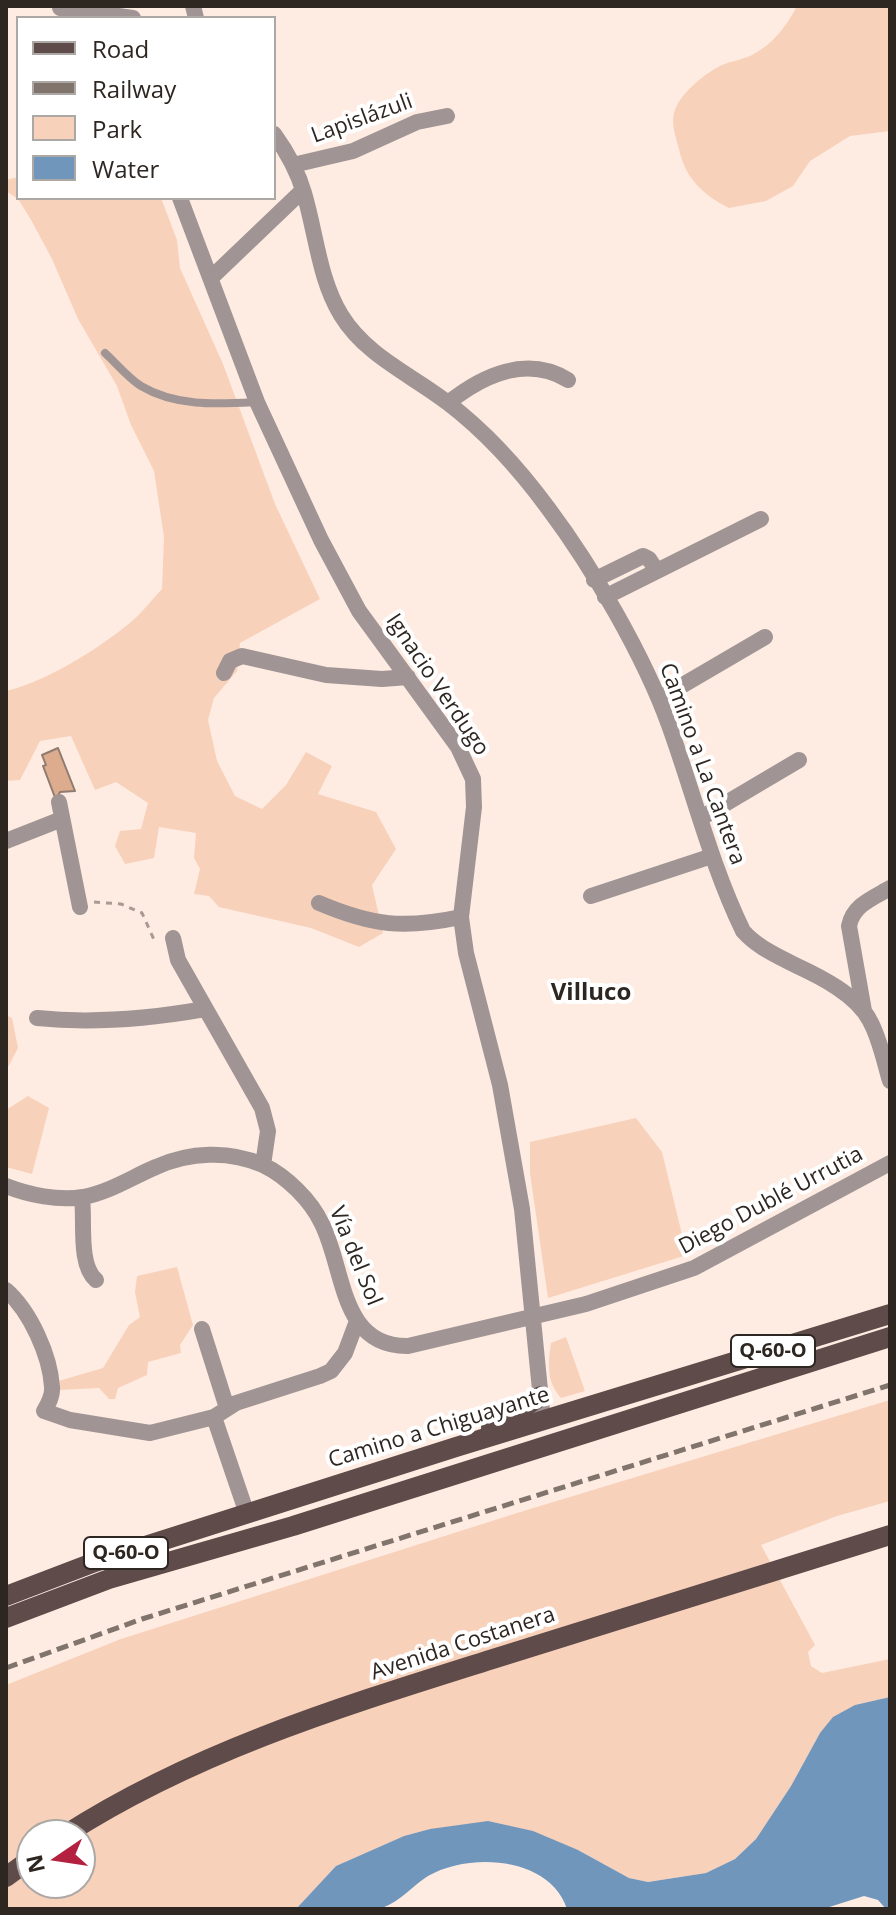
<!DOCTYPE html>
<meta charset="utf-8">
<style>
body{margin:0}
#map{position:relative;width:896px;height:1915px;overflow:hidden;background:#feece2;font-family:"Open Sans",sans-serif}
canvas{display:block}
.frame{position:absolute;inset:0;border:8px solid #2e2621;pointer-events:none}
.legend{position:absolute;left:16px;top:16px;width:260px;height:184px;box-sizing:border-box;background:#fff;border:2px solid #aba8a6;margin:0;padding:10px 14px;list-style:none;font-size:24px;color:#2e2621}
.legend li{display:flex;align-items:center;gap:16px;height:40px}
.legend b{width:40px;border:2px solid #aba8a6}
.north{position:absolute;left:16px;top:1819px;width:80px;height:80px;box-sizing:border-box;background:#fff;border:2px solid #aba8a6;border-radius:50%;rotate:257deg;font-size:22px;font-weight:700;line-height:32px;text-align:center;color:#2e2621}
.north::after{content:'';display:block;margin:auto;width:28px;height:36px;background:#b42140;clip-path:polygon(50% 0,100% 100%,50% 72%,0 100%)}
</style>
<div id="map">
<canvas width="896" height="1915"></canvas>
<div class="frame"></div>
<ul class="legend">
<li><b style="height:10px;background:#5e4b4a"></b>Road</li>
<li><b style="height:10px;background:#80746d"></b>Railway</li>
<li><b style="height:22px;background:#f8d1ba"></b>Park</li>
<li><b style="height:22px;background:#7196bc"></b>Water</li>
</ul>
<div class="north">N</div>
</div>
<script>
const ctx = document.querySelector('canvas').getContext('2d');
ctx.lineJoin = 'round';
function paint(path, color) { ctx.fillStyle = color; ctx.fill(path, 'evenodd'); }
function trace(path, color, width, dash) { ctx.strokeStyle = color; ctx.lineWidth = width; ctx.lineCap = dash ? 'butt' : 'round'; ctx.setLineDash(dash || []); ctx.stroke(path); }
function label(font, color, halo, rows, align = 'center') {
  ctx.font = font + ' "Open Sans",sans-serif'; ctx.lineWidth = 8; ctx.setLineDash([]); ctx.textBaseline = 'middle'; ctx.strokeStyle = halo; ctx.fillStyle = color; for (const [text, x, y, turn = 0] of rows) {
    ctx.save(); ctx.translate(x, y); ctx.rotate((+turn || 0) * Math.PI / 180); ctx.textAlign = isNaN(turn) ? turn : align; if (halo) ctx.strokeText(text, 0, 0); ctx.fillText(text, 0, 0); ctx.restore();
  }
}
paint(new Path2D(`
 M797,6H890V131L850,136L810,161L793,186L766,201L729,208C703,195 685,178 679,149C676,138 671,124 674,113C679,94 705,73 722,65C731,61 742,60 752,55C773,44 786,27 797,6Z
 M18,177V198H161L177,240L180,268L223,364L275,504L320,599L240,643L237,671L214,698L208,720L217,761L235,796L262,809L286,785L306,752L332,766L318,794L376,812L396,849L372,885L383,933L359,947L311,928L219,907L209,896L194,894L200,869L194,858L196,833L159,827L154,858L125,864L115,846L120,831L141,829L148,803L116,782L95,790L71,736L40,741L20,780L6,781V691C46,682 100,648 132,621C143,612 152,599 162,589L164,537L154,471L131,425L117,386L78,319L52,259L30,218L18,199L6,191V180Z
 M6,1015L12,1018L18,1048L6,1071Z
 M28,1096L49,1108L32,1174L6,1167V1110Z
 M636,1118L662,1152L687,1255L548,1298L530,1173V1142Z
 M177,1267L193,1325L180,1345L181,1353L148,1362L147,1375L118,1388L115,1399H109L99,1388L58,1390L55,1382L103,1368L129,1325L140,1317L135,1292L137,1276Z
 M566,1337L585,1391L561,1398C546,1381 548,1364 551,1343Z
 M890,1400V1501L837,1516L761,1545L815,1645L808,1652L811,1666L822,1673L890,1659V1697L855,1705L820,1733L791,1786L756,1839L735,1859L706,1873L648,1882L629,1878L578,1850L430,1829L404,1836L336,1866L296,1909H6V1685L121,1639L517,1513ZM32,1835H80V1883H32Z`), '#f8d1ba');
paint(new Path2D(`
 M890,1697V1909H886L878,1900L864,1896L823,1909H567C550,1856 469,1852 428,1876C412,1886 401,1901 382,1908C366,1914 316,1909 296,1909L336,1866L404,1836L430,1829L488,1821L533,1831L578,1850L629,1878L648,1882L706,1873L735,1859L756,1839L791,1786L820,1733L833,1717L855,1705Z`), '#7196bc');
const building = new Path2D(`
 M58,748L75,791L60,792L56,800L43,766L46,765L42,755Z`);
paint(building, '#ddac8e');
trace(building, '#8f7b6f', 2);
trace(new Path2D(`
 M94,902L121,904L142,913L155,942H157`), '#a89a92', 3, [6, 6]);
trace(new Path2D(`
 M105,353C116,363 128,378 141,386C176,407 218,404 257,402`), '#a09594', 8);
trace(new Path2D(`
 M193,6L196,18
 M60,8L133,18
 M274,134C287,152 298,172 304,193C316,233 319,279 341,315C366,356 412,375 448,403C486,432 520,470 548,508C593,568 644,656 669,725C694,794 711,865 743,931C757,947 776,955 795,965C821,977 857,995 870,1021C880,1039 884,1061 890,1081
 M293,165L353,151L417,122L447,116
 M180,198L257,402L321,540L359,611L458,747L473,779L474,807L461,917L466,953L500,1085L522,1209L543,1420
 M212,277L303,190
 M448,403C483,375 527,355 568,380
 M594,580L643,556L649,559L657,571
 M605,597L761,519
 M224,673L230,661L242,656L326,675L382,679L408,677
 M659,699L765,637
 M59,802L80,907
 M701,818L799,760
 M6,841L62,819
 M591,896L712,856
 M319,903C373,926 404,929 461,917
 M173,938L178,960L262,1108L268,1131L263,1165
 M864,1011L849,926C853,905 873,898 890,888
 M37,1018C94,1024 148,1019 205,1009
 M6,1186C29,1195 58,1201 83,1197C110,1192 132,1177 156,1167C189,1152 229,1150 263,1165C286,1176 311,1200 322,1224C345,1270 340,1347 408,1346L586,1304L694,1268L890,1163
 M82,1197C85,1221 78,1265 96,1280
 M6,1290C30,1311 50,1355 52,1387C53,1396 48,1404 44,1411L70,1420L150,1433L214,1417L236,1403L320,1376L331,1371L345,1353L357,1321
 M202,1329L227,1408
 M214,1417L247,1514`), '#a09594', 16);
trace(new Path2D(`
 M491,1428L541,1396
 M6,1596L95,1562L456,1447L890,1314
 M6,1618L109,1579L293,1526L890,1337
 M65,1835C197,1750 347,1705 496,1658C627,1617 759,1576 890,1535
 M6,1877L32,1858`), '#5e4b4a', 20);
trace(new Path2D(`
 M6,1668L142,1619L890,1385`), '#80746d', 5, [12, 6]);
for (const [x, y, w] of [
 [773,1351,84],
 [126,1553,84]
]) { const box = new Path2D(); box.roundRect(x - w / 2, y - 16, w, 32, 6); ctx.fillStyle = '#fff'; ctx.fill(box); trace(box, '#2e2621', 2); }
label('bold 20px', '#2e2621', null, [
 ["Q-60-O",773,1351],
 ["Q-60-O",126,1553]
]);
label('22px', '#2e2621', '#fff', [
 ["Lapislázuli",362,119,-20],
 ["Ignacio Verdugo",437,685,56],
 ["Camino a La Cantera",702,764,70],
 ["Diego Dublé Urrutia",771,1201,-28],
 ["Vía del Sol",355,1256,68],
 ["Camino a Chiguayante",439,1428,-17],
 ["Avenida Costanera",463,1644,-18]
]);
label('bold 24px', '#2e2621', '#fff', [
 ["Villuco",591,993]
]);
</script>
